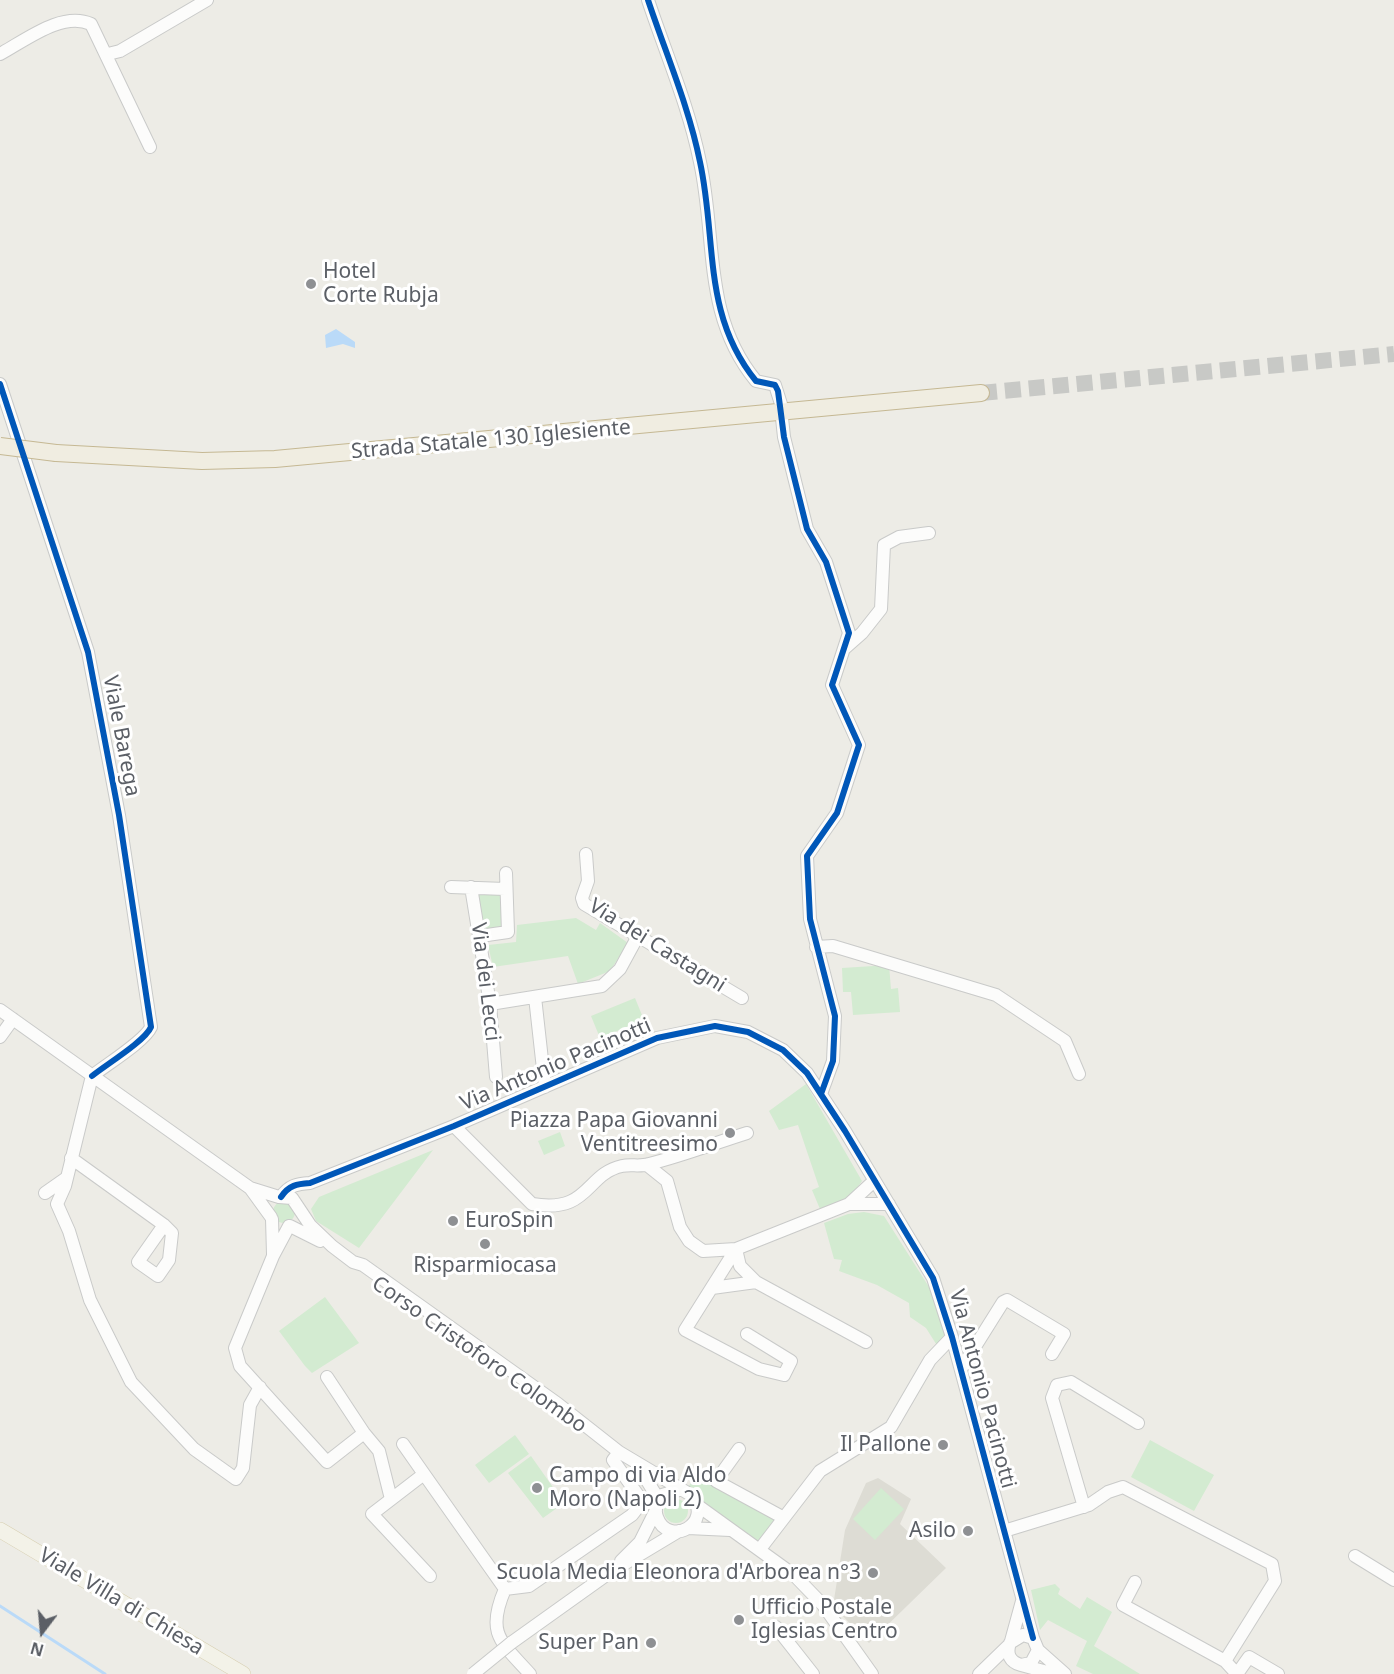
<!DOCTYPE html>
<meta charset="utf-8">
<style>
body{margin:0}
#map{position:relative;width:1394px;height:1674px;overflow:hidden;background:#edece6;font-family:"Noto Sans",sans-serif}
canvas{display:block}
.north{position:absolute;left:12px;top:1602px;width:60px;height:60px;-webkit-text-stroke:4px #fff;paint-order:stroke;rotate:196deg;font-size:16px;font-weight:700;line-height:24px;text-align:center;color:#5b5f66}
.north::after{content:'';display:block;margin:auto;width:21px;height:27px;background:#5b5f66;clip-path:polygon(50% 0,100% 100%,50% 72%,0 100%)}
</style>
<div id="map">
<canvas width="1394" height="1674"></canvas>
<div class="north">N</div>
</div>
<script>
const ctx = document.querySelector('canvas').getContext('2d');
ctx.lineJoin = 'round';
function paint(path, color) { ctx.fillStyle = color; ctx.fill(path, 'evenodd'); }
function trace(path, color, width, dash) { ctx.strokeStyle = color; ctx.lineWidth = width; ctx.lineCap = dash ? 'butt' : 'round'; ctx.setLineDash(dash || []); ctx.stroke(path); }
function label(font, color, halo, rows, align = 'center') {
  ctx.font = font + ' "Noto Sans",sans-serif'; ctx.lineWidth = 6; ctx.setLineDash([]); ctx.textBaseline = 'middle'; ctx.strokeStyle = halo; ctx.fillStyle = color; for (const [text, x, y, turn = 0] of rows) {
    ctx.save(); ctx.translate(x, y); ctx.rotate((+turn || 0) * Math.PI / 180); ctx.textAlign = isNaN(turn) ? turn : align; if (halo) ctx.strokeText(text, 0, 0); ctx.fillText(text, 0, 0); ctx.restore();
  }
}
paint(new Path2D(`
 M878,1478L911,1499L900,1524L946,1568L869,1643L833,1606L845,1530L866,1483Z`), '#dddcd4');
paint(new Path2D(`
 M502,893L505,930L482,932L476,894Z
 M576,918L596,930L600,923L628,943L610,971L578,984L568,956L493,967L488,945L516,942L517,925Z
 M889,965L891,989L898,988L900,1012L853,1015L851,992H843L842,968Z
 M635,998L644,1020L600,1038L591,1016Z
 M806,1084L862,1181C851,1198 839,1203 820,1209L812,1190L819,1187L798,1125L779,1130L769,1111Z
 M560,1132L565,1146L544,1155L538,1141Z
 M433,1150L359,1248L316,1221L311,1209L319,1197Z
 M273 1212a11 11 0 1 1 22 0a11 11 0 1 1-22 0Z
 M864,1212L884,1216L936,1298L949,1337L938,1347L926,1328L910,1317L909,1303L877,1285L839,1271L842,1260L834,1259L824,1223L848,1214Z
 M325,1297L359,1343L312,1373L305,1366L279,1331Z
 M515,1435L529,1454L489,1483L475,1465Z
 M1150,1440L1214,1475L1194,1511L1131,1477Z
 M531,1456L564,1503L543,1518L508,1473Z
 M699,1474L778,1520L759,1546L686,1489Z
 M881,1488L904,1509L875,1540L853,1519Z
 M664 1511a12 12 0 1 1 24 0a12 12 0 1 1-24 0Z
 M1055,1584L1060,1589L1058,1594L1080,1609L1087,1597L1112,1612L1094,1646L1140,1674H1093L1076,1666L1087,1641L1048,1620L1040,1630L1031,1590Z`), '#d3ebd1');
paint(new Path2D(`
 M336,329L355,342V348L343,344L326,348L325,335Z`), '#badaf8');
trace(new Path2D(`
 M0,1606L105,1674`), '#badaf8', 3);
trace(new Path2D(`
 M981,393L1394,354`), '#c8c9c6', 16, [16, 8]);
const minor = new Path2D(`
 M648,0C666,54 689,107 700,162C717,240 702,315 756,381L775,385L781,404
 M0,54C26,40 62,11 91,24L150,147
 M108,54L120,51L207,0
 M0,384L88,652L119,815L151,1027C145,1041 107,1064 92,1076
 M782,418L784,437L807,529L826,562L849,633L832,685L859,745L837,813L807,856L810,919L835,1016L833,1061L821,1094
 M845,648L862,633L881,609L884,545L899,537L929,533
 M586,854L588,881L582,898L584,904L742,998
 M451,887L505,889
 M471,887L490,1004L496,1077
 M480,936L508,932L506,873
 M816,947L833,946L996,995L1065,1041L1079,1074
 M535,997L545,1087
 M490,1004L602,986L620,969L638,936
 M0,1010L250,1188L271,1217
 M0,1037L13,1019
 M92,1076L65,1186L57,1204L69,1231L90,1300L131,1382L194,1449L236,1479L243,1468L250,1405L260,1387
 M454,1126L532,1204C590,1214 585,1174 622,1166C631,1164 640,1167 649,1164C682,1156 715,1143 747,1133
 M71,1158L164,1225L172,1233L169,1260L158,1276L138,1262L164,1225
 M647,1165L667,1181L680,1227L689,1241L703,1251L736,1249L849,1204L874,1181
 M250,1188L279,1197L292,1198L310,1225L332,1246L353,1262L363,1265L558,1404L619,1452L691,1495C715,1524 668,1548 657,1517C654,1509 657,1501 662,1495L679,1490
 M45,1193L65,1179
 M281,1197C289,1185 297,1184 310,1183L454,1126L657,1038L715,1026L748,1032L783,1050L807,1073L845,1131L933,1278L952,1337L1033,1638
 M849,1204H889
 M272,1219L273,1254
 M289,1226L273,1256L235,1348L240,1366L327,1462L364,1433L379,1451L391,1499
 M290,1226L320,1241
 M736,1249L685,1330L759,1369L784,1375L791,1361L747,1334
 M736,1249L740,1266L756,1282L866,1342
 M712,1288L756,1282
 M961,1369L1003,1302L1007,1300L1064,1334L1052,1354
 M327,1377L364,1433
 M403,1444L424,1474
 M739,1449L716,1481L784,1518
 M638,1466L659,1500
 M697,1505L794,1575L823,1605L872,1674
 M1084,1507L1052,1398L1057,1385L1071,1382L1138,1423
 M688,1528L730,1530
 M1004,1531L1089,1505L1108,1492L1123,1487L1272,1564L1275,1581L1225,1661
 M760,1549L820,1471L891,1427L930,1360L952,1337
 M1355,1556L1394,1580
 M621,1561L640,1542L656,1510
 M430,1576L372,1514L424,1474L505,1589L529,1586L632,1515L639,1506L640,1498L613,1460L619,1452
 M1135,1582L1123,1605L1225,1661L1237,1674
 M505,1589C486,1633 500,1641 530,1674
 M776,1627L813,1674
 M1011,1641L1022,1601
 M511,1643L609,1573L679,1531
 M1038,1650L1065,1674
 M1021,1665L1031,1663L1038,1650L1033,1638L1023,1635L1010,1643C1006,1654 1010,1662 1021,1665L1055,1674
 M979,1674L1009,1645
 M1237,1674L1249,1657L1278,1674`);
const major = new Path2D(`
 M0,1530L243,1674`);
const highway = new Path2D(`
 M56,453L202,461L275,459L981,393`);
trace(minor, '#c9cac9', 14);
trace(major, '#d7cfb2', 16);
trace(highway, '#c5b893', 18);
trace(minor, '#fcfcfb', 12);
trace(major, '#f3f2e8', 15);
trace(highway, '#f0ede1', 16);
const minorBridge = new Path2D(`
 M473,1674L511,1643`);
const highwayBridge = new Path2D(`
 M0,446L56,453`);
trace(minorBridge, '#c9cac9', 14, []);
trace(highwayBridge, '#c5b893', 18, []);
trace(minorBridge, '#fcfcfb', 12);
trace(highwayBridge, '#f0ede1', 16);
trace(new Path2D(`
 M648,0C666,54 689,107 700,162C717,240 702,315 756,381L775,385L778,391L784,437L807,529L826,562L849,633L832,685L859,745L837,813L807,856L810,919L835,1016L833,1061L821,1094
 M0,384L88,652L119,815L151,1027C145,1041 107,1064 92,1076
 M281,1197C289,1185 297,1184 310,1183L454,1126L657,1038L715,1026L748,1032L783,1050L807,1073L845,1131L933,1278L952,1337L1033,1638`), '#0057b8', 6);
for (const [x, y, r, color] of [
 [311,284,6,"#8e9093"],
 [730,1133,6,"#8e9093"],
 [453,1221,6,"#8e9093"],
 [485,1244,6,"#8e9093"],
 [943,1445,6,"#8e9093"],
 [537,1488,6,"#8e9093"],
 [968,1531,6,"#8e9093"],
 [873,1573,6,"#8e9093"],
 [739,1620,6,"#8e9093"],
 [651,1643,6,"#8e9093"]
]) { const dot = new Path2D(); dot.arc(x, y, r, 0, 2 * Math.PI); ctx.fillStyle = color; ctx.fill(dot); trace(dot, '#fff', 2); }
label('21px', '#5b5f66', '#fff', [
 ["Hotel",323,272,"left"],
 ["Corte Rubja",323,296,"left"],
 ["Piazza Papa Giovanni",718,1121],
 ["Ventitreesimo",718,1145],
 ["EuroSpin",465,1221,"left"],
 ["Risparmiocasa",485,1266,"center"],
 ["Il Pallone",931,1445],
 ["Campo di via Aldo",549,1476,"left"],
 ["Moro (Napoli 2)",549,1500,"left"],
 ["Asilo",956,1531],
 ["Scuola Media Eleonora d'Arborea n°3",861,1573],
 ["Ufficio Postale",751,1608,"left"],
 ["Iglesias Centro",751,1632,"left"],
 ["Super Pan",639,1643]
], 'right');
label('21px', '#5b5f66', '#fff', [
 ["Strada Statale 130 Iglesiente",491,440,-5],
 ["Viale Barega",121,736,79],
 ["Via dei Castagni",657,946,32],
 ["Via dei Lecci",485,982,83],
 ["Via Antonio Pacinotti",556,1065,-23],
 ["Corso Cristoforo Colombo",479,1355,35],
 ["Via Antonio Pacinotti",982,1389,75],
 ["Viale Villa di Chiesa",121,1602,31]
]);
</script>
